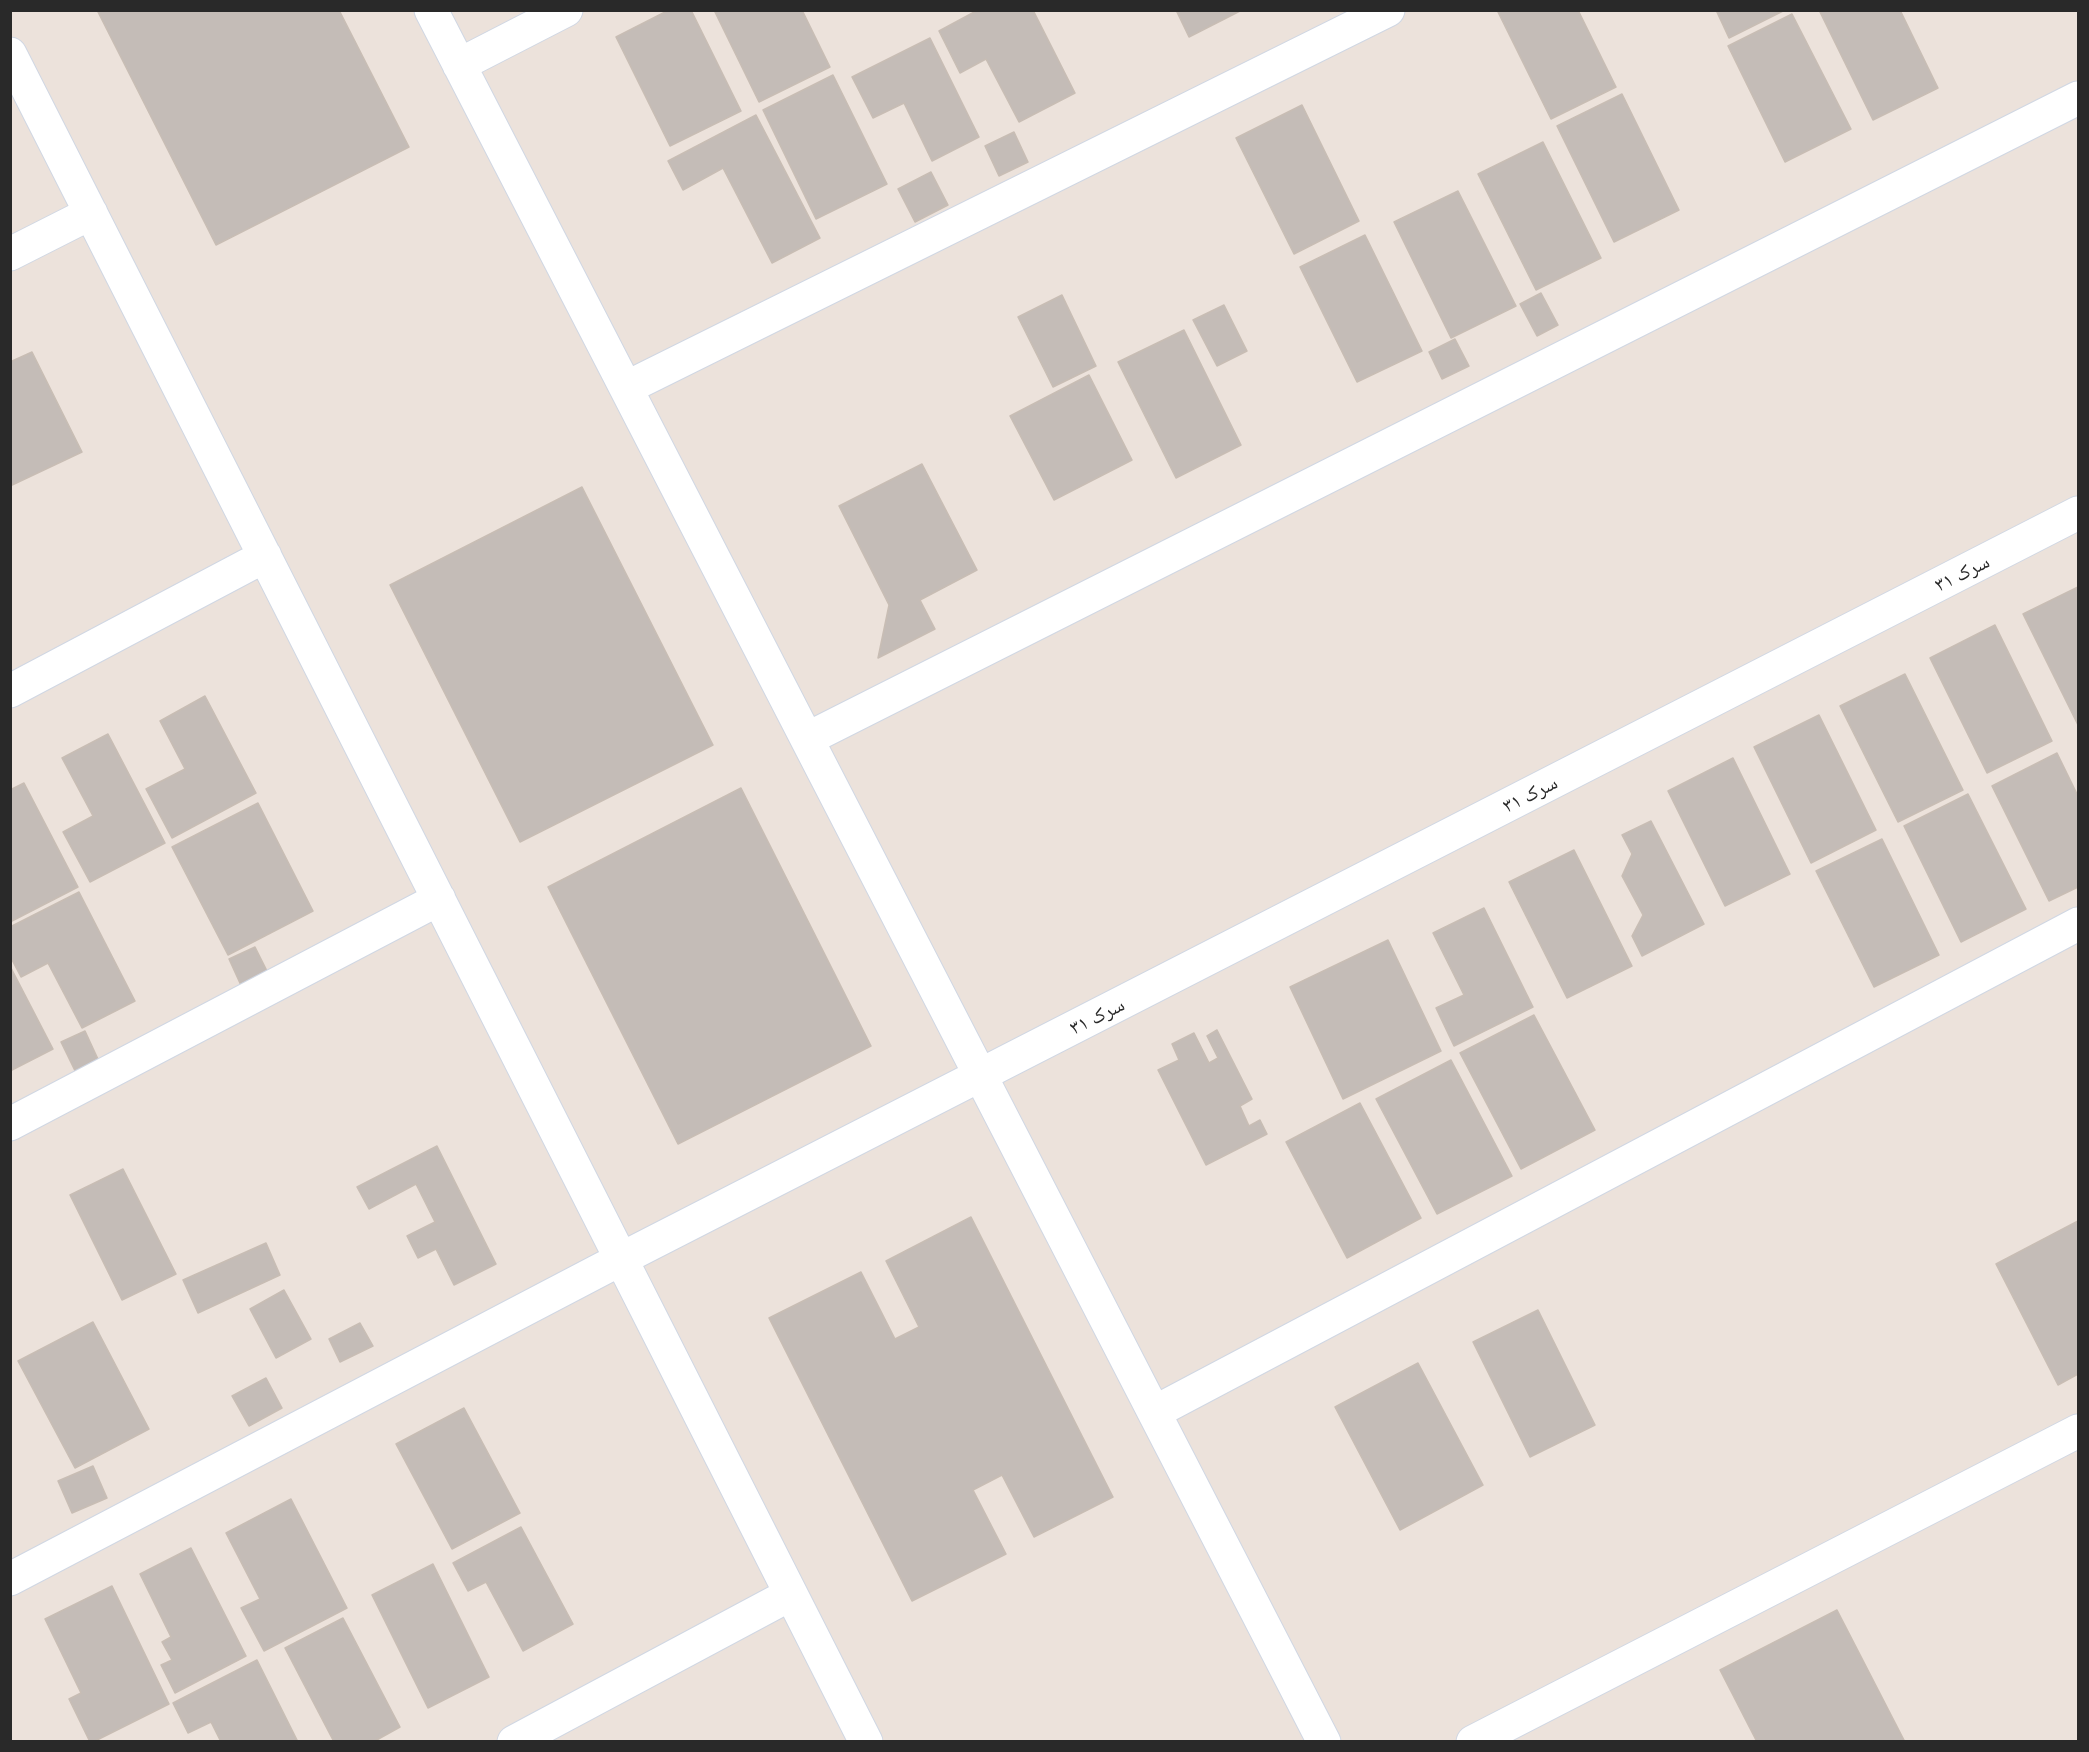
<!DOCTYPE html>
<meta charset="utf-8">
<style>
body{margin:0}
#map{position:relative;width:2089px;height:1752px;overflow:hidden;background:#ece2db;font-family:Ubuntu,sans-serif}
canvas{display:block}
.frame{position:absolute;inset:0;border:12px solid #292929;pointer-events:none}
</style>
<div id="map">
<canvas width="2089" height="1752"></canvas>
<div class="frame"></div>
</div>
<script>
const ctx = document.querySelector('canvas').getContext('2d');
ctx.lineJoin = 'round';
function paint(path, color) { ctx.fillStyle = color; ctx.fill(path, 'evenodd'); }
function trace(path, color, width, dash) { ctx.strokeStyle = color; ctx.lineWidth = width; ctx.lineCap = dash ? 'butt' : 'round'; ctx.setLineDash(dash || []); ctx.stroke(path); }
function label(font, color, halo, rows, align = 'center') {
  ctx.font = font + ' Ubuntu,"Noto Naskh Arabic",sans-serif'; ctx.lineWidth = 5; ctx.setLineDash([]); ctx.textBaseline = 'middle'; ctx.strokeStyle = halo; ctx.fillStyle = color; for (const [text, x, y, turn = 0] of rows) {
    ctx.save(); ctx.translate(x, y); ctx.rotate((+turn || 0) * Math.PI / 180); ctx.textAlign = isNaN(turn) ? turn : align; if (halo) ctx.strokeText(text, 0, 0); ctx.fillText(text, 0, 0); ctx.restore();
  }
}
const building = new Path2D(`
 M97,10H339L409,147L216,245Z
 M669,10H691L741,111L670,146L616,37Z
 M714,10H802L830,67L759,102Z
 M978,10H1033L1075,93L1019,122L986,59L960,73L939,31Z
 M1176,10H1242L1189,37Z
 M1497,10H1578L1616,87L1551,119Z
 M1716,10H1785L1729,38Z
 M1819,10H1900L1938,88L1873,120Z
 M1792,14L1851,129L1785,162L1728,46Z
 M930,38L979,137L932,161L904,103L873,118L852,77Z
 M833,75L887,184L816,219L763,110Z
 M1622,94L1679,210L1614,242L1557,126Z
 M1302,105L1359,221L1294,254L1236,138Z
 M756,115L820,238L772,263L723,168L683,190L668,161Z
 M1014,132L1028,162L999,176L985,146Z
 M1543,142L1601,258L1536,290L1478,174Z
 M931,172L948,205L915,222L898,189Z
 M1458,191L1516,306L1451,338L1394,222Z
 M1365,235L1422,351L1357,382L1300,267Z
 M1541,293L1558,325L1537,336L1520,304Z
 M1062,295L1096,366L1053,387L1018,317Z
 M1224,305L1247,351L1217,366L1193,320Z
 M1184,330L1241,445L1176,478L1118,362Z
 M1455,339L1469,366L1442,379L1429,352Z
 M32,352L82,452L10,486V362Z
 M1089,375L1132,460L1054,500L1010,416Z
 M922,464L977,570L920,600L935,629L878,658L889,605L839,506Z
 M582,487L713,745L520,842L390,585Z
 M2078,587V725L2023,614Z
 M1995,625L2052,741L1987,773L1930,658Z
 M1905,674L1963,790L1898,822L1840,706Z
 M205,696L256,793L172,838L146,789L185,769L160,721Z
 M1819,715L1876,830L1811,863L1754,747Z
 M108,734L165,843L90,882L63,832L93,816L62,758Z
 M2057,753L2078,796V887L2049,901L1992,786Z
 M1733,758L1790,874L1725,906L1668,791Z
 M24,783L78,887L10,922V790Z
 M741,788L871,1046L678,1144L548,887Z
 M1968,794L2026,909L1961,942L1904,826Z
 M258,803L313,911L228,955L172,847Z
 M1651,821L1704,924L1642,956L1632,936L1643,915L1622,876L1632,854L1622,835Z
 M1882,839L1939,955L1874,987L1816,871Z
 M1574,850L1632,966L1567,998L1509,882Z
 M79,892L135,1001L82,1028L48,963L21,977L10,956V927Z
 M1484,908L1533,1007L1454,1046L1436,1008L1464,995L1433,933Z
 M1388,940L1441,1051L1343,1099L1290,987Z
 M255,947L271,979L244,992L229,959Z
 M10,966L53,1049L10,1071Z
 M1534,1015L1595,1130L1521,1169L1460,1053Z
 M1217,1030L1252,1099L1240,1106L1249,1126L1260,1120L1267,1134L1206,1165L1158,1070L1179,1060L1172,1044L1194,1033L1209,1063L1218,1058L1207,1036Z
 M85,1031L103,1070L80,1081L61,1042Z
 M1451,1060L1512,1176L1437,1214L1376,1099Z
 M1360,1103L1421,1218L1347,1258L1286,1142Z
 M437,1146L496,1264L454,1285L436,1249L418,1258L407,1236L435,1222L416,1184L369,1209L357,1187Z
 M123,1169L176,1274L122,1300L70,1195Z
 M971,1217L1113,1497L1034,1537L1002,1475L973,1490L1006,1554L912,1601L769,1318L861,1272L895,1339L919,1327L886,1261Z
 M2078,1221V1374L2058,1385L1996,1264Z
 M266,1243L280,1275L198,1313L183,1280Z
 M284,1290L311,1339L276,1358L250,1309Z
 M1538,1310L1595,1425L1530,1457L1473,1342Z
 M93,1322L149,1429L75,1468L18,1361Z
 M360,1323L373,1346L340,1362L329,1339Z
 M1418,1363L1483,1485L1400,1530L1335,1407Z
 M266,1378L282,1408L249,1426L232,1396Z
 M464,1408L520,1513L452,1549L396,1444Z
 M93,1466L107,1498L72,1513L58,1481Z
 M291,1499L347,1608L264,1651L241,1608L260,1599L226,1533Z
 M521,1527L573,1624L523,1651L486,1582L468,1591L453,1563Z
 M191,1548L246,1656L175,1693L161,1665L172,1660L162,1642L171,1637L140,1574Z
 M433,1564L489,1677L428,1708L372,1595Z
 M112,1586L169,1704L93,1742H90L69,1699L81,1693L45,1619Z
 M1837,1610L1905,1742H1757L1720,1670Z
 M343,1618L400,1727L373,1742H334L285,1648Z
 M257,1660L298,1742H221L211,1722L188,1733L173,1703Z`);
paint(building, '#c4bcb7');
trace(building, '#c8bdb4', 1.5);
const minor = new Path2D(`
 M431,10L1324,1742
 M10,54L866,1742
 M459,65L566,10
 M10,254L91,213
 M626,388L1388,10
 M10,691L265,556
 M807,739L2078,98
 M10,1124L439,899
 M1155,1412L2078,924
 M10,1579L621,1259L2078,513
 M514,1742L791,1594
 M1473,1742L2078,1431`);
trace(minor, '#d0d7e3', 35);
trace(minor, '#fff', 33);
label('20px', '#292929', '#fff', [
 ["سرک ۳۱",1962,573,-27],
 ["سرک ۳۱",1530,794,-27],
 ["سرک ۳۱",1097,1016,-27]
]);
</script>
